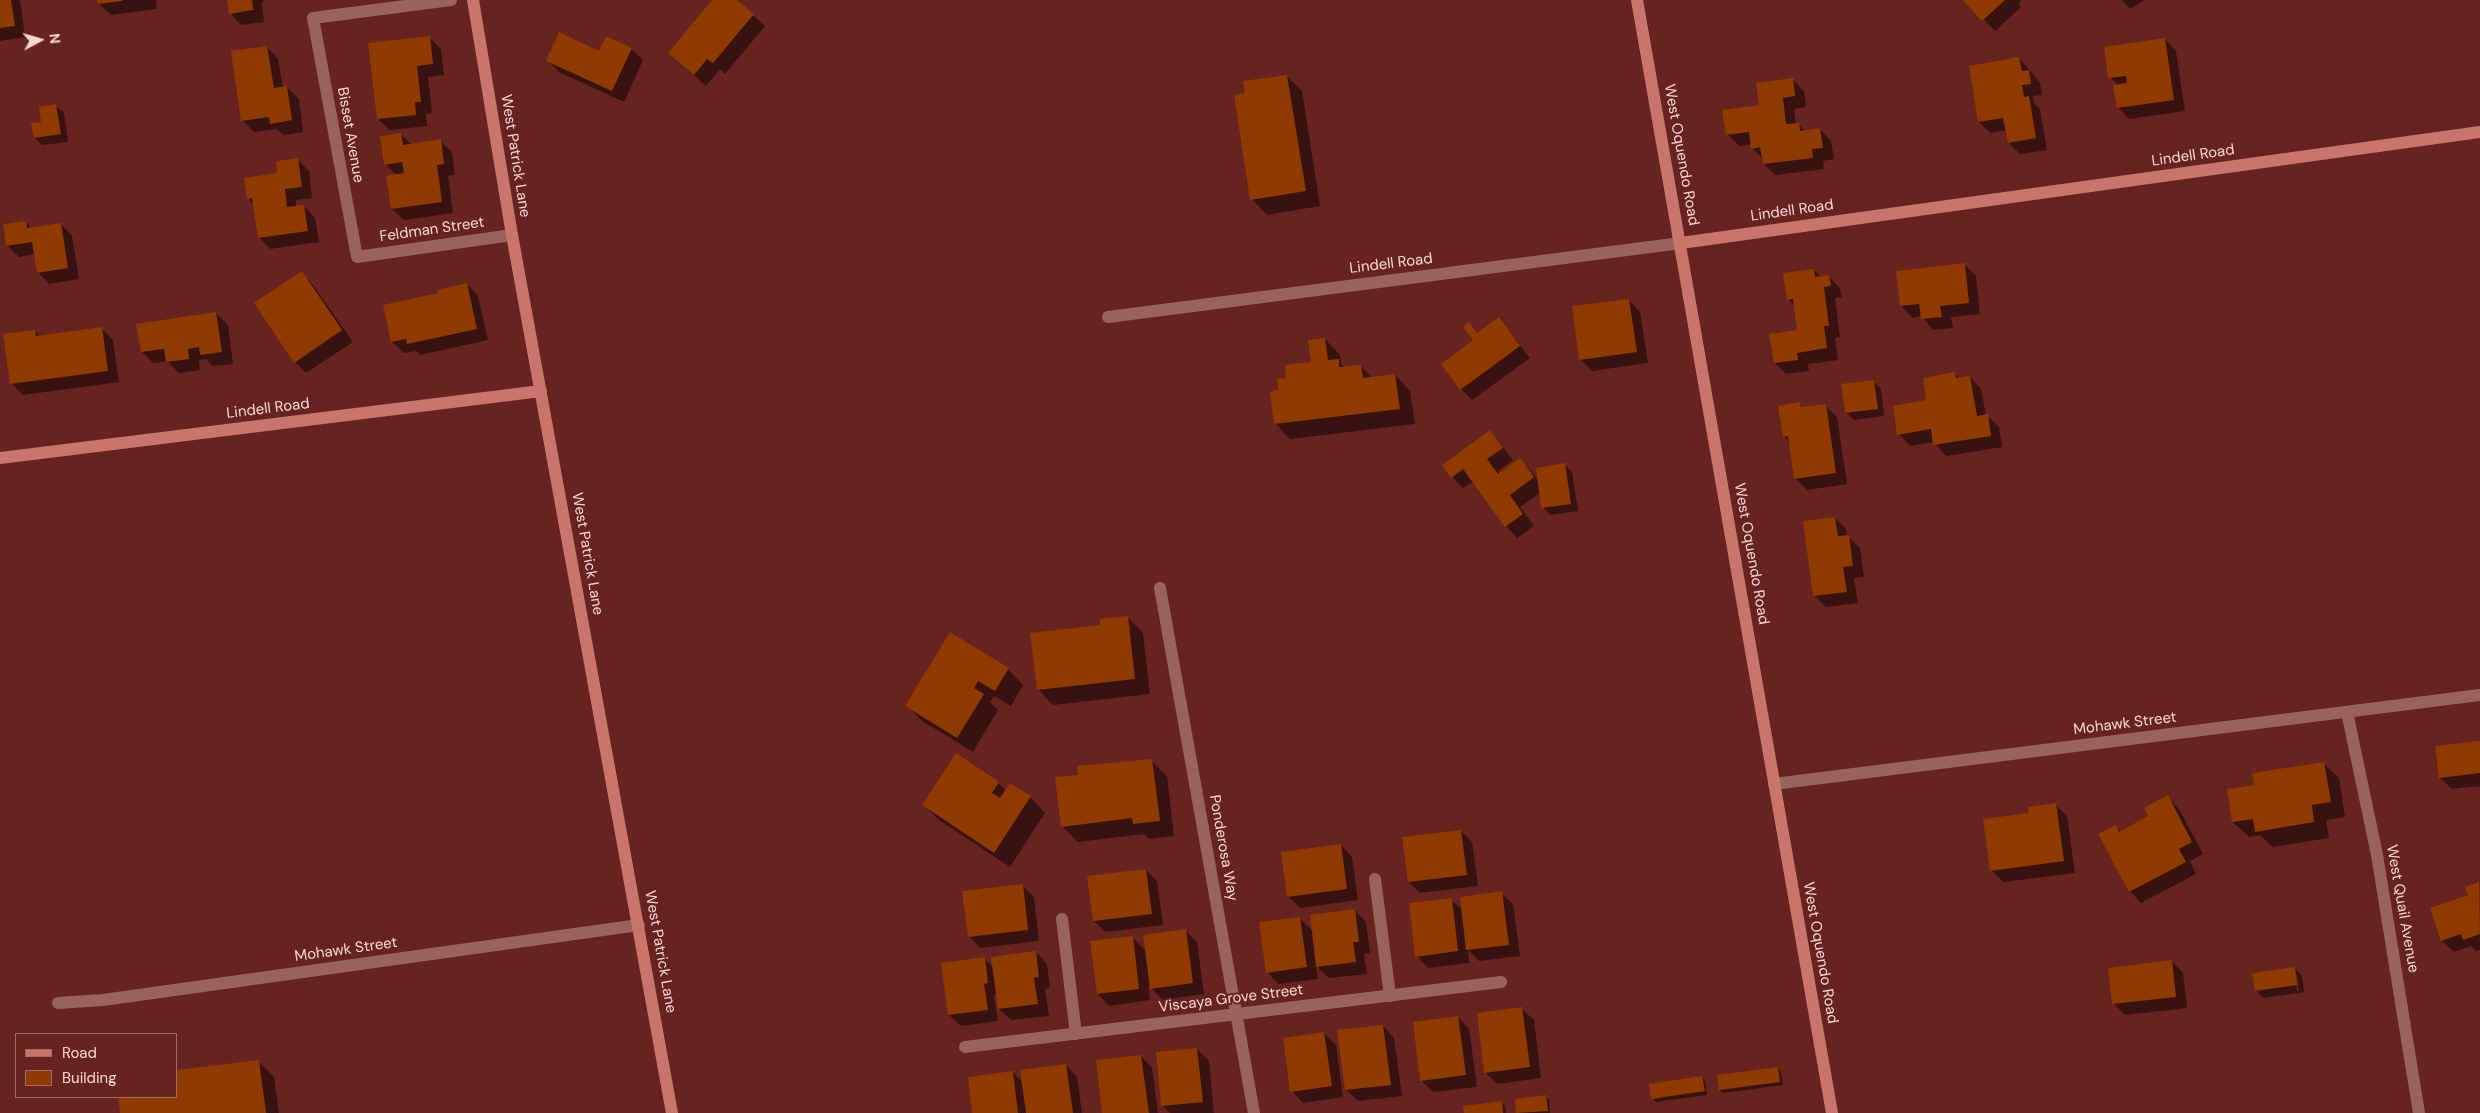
<!DOCTYPE html>
<style>
body{margin:0}
#map{position:relative;width:2480px;height:1113px;overflow:hidden;background:#67231f;font-family:"DM Sans",sans-serif}
canvas{display:block}
.legend{position:absolute;left:15px;top:1033px;width:162px;height:65px;box-sizing:border-box;background:#67231f;border:1px solid #a26b67;margin:0;padding:6px 9px;list-style:none;font-size:15px;color:#fad7d3}
.legend li{display:flex;align-items:center;gap:10px;height:25px}
.legend b{width:25px;border:1px solid #a26b67}
.north{position:absolute;left:15px;top:15px;width:50px;height:50px;-webkit-text-stroke:4px #67231f;paint-order:stroke;rotate:84deg;font-size:14px;font-weight:700;line-height:20px;text-align:center;color:#fad7d3}
.north::after{content:'';display:block;margin:auto;width:18px;height:22px;background:#fad7d3;clip-path:polygon(50% 0,100% 100%,50% 72%,0 100%)}
</style>
<div id="map">
<canvas width="2480" height="1113"></canvas>
<ul class="legend">
<li><b style="height:6px;background:#ca756c"></b>Road</li>
<li><b style="height:14px;background:#8e3a00"></b>Building</li>
</ul>
<div class="north">N</div>
</div>
<script>
const ctx = document.querySelector('canvas').getContext('2d');
ctx.lineJoin = 'round';
function paint(path, color) { ctx.fillStyle = color; ctx.fill(path, 'evenodd'); }
function trace(path, color, width, dash) { ctx.strokeStyle = color; ctx.lineWidth = width; ctx.lineCap = dash ? 'butt' : 'round'; ctx.setLineDash(dash || []); ctx.stroke(path); }
function label(font, color, halo, rows, align = 'center') {
  ctx.font = font + ' "DM Sans",sans-serif'; ctx.lineWidth = 4; ctx.setLineDash([]); ctx.textBaseline = 'middle'; ctx.strokeStyle = halo; ctx.fillStyle = color; for (const [text, x, y, turn = 0] of rows) {
    ctx.save(); ctx.translate(x, y); ctx.rotate((+turn || 0) * Math.PI / 180); ctx.textAlign = isNaN(turn) ? turn : align; if (halo) ctx.strokeText(text, 0, 0); ctx.fillText(text, 0, 0); ctx.restore();
  }
}
paint(new Path2D(`
 M0,0H20L25,37L0,41Z
 M99,0H156L157,9L111,15L99,4Z
 M228,0H264L262,3L264,22L241,25L230,13Z
 M714,0H736L765,26L725,74L720,69L706,86L669,53Z
 M1965,0H2022L2018,4L2021,7L1995,31Z
 M2122,0H2145L2130,9Z
 M429,37L441,49L444,75L428,77L432,113L426,114L427,126L390,130L378,119Z
 M2165,39L2176,51L2185,111L2129,119L2118,107V85L2110,77Z
 M267,47L278,59L283,88L287,87L299,99L303,132L283,135L277,129L254,132L242,120Z
 M632,49L643,60L624,102L559,72L548,61Z
 M2019,58L2040,83L2042,95L2033,96L2034,103L2040,109L2047,150L2020,154L2009,143L2007,130L1991,133L1979,122Z
 M1287,76L1302,91L1320,206L1267,215L1252,199L1247,94Z
 M1792,79L1804,91L1806,107L1794,109L1796,124H1798L1805,131L1820,129L1831,141L1834,159L1823,161L1824,169L1775,175L1764,164L1763,159L1752,148V144L1739,146L1727,134Z
 M56,106L64,113L68,142L42,145L35,138L42,123Z
 M401,134L412,145L440,141L452,152L455,175L448,176L453,213L404,220L392,209L397,176L386,164Z
 M297,159L309,171L312,198L296,200V207L304,206L315,218L319,242L270,249L259,237L254,205L248,198Z
 M26,222L32,229L61,224L72,236L79,279L49,284L38,272L35,254L19,257L7,245Z
 M1964,264L1976,276L1980,314L1951,317L1953,328L1933,330L1922,316L1913,318L1901,306L1897,272Z
 M1814,270L1822,278L1829,277L1840,288L1842,297L1835,298L1840,337L1835,338L1838,360L1808,364L1809,371L1786,374L1775,363L1799,332L1795,306L1788,299Z
 M302,273L313,285L353,342L306,373L295,362Z
 M467,284L478,296L488,340L420,355L416,351L404,353L392,342L439,294Z
 M1629,300L1640,312L1648,363L1592,371L1580,359Z
 M216,313L228,325L233,364L213,366L206,359L199,360L200,370L179,373L167,361L153,363L142,352Z
 M1499,319L1530,358L1472,400L1461,389L1475,341L1469,324L1479,334Z
 M101,328L113,340L119,382L23,395L11,383L35,331L40,336Z
 M1325,339L1340,355L1341,364L1346,368L1361,366L1372,378L1395,375L1410,391L1415,424L1290,439L1275,423L1279,392L1312,363Z
 M1955,374L1960,379L1970,377L1981,389L1986,415L1999,427L2002,447L1946,456L1934,442L1910,446L1899,434Z
 M1873,381L1881,389L1884,416L1854,420L1846,412Z
 M1800,404L1804,408L1825,405L1837,417L1847,484L1807,490L1795,478L1790,442L1784,436Z
 M1490,431L1513,460L1498,471L1500,474L1520,459L1539,481L1565,465L1572,472L1578,511L1550,515L1543,507L1540,493L1520,507L1534,526L1517,538L1506,526L1474,481L1463,488L1452,477Z
 M1835,518L1846,529L1847,536L1860,548L1864,577L1854,578L1858,603L1826,607L1815,596L1805,522Z
 M1127,617L1143,633L1150,694L1053,705L1038,689L1102,626Z
 M1008,669L1023,685L1011,706L994,696L990,702L998,710L973,752L922,721L907,705Z
 M2480,742V786L2452,789L2440,778Z
 M956,755L998,783L1006,791L1030,797L1045,813L1010,867L939,820L924,805Z
 M1151,760L1167,776L1174,836L1149,839L1144,834L1078,842L1062,826L1080,776Z
 M2323,763L2339,778L2345,817L2326,820L2329,838L2272,847L2260,835L2249,837L2233,822L2228,790L2255,786Z
 M2167,797L2179,809L2203,854L2190,861L2196,874L2141,903L2130,891L2116,827L2121,832L2150,817Z
 M2056,805L2067,816L2075,873L2003,882L1991,870L2030,814Z
 M1461,831L1472,842L1478,886L1420,893L1409,882Z
 M1341,845L1352,857L1358,900L1300,908L1288,896Z
 M1146,870L1157,881L1163,925L1105,932L1094,921Z
 M2479,883L2480,950L2476,951L2471,946L2454,952L2442,941L2431,909L2469,896Z
 M1022,885L1034,897L1039,941L980,948L969,936Z
 M1501,893L1513,904L1520,956L1479,961L1468,950L1469,963L1428,968L1417,956L1451,899L1463,911Z
 M1355,910L1366,922L1370,953L1364,954L1367,974L1329,978L1316,965L1318,979L1279,984L1267,972L1299,918L1313,931Z
 M1186,931L1197,942L1204,994L1163,1000L1148,985L1150,1000L1109,1006L1098,994L1132,937L1146,951Z
 M1036,952L1047,964L1050,988L1045,989L1049,1016L1011,1020L999,1009L997,995H994L998,1021L961,1026L949,1015L942,964L984,958L994,968Z
 M2172,961L2183,973L2187,1008L2125,1015L2114,1004Z
 M2295,969L2302,976L2304,992L2263,998L2256,990ZM2295,975H2297L2299,991H2297Z
 M1522,1009L1534,1020L1541,1078L1497,1084L1485,1072Z
 M1458,1017L1469,1029L1477,1087L1433,1092L1421,1080Z
 M1383,1026L1394,1038L1402,1096L1358,1101L1346,1090Z
 M1324,1033L1336,1045L1343,1097L1303,1103L1292,1091Z
 M1197,1049L1209,1061L1214,1113H1170L1163,1106Z
 M1141,1056L1152,1068L1158,1113H1104Z
 M258,1061L274,1077L279,1113H121L119,1097H176Z
 M1066,1065L1077,1077L1082,1113H974L1013,1072L1023,1083Z
 M1778,1068L1781,1072L1783,1085L1723,1093L1720,1090Z
 M1702,1078L1705,1081L1707,1095L1656,1102L1653,1099Z
 M1545,1097L1549,1100L1550,1113H1518L1516,1100Z
 M1501,1102L1505,1106L1506,1113H1466Z`), '#0007');
paint(new Path2D(`
 M0,0H11L15,26L0,28Z
 M97,0H122V1L98,4Z
 M227,0H252L253,10L229,14Z
 M712,0H737L754,14L713,63L707,59L694,75L668,53Z
 M1963,0H2005L1982,21Z
 M559,32L599,51L606,36L632,48L612,91L546,61Z
 M430,36L433,64L417,66L421,102H415L416,115L377,119L368,43Z
 M2165,38L2174,100L2117,108L2113,85L2127,83L2126,76L2108,78L2104,47Z
 M267,46L274,88L287,86L292,120L270,124L269,117L241,121L231,51Z
 M2019,57L2022,71L2029,70L2031,84L2022,85L2024,97L2029,96L2036,138L2008,143L2003,118L1978,122L1969,66Z
 M1287,75L1306,191L1250,200L1234,95L1245,93L1243,81Z
 M1793,78L1795,96L1783,98L1786,124L1799,123L1800,131L1820,128L1823,148L1812,149L1813,158L1763,164L1760,147L1751,149L1749,132L1726,135L1722,110L1759,105L1756,83Z
 M56,104L61,134L34,138L31,123L41,122L39,107Z
 M401,133L403,145L441,139L444,164L437,165L442,202L391,209L386,176L404,173L402,162L384,165L380,136Z
 M298,158L302,187L285,189L287,207L304,205L308,231L258,238L252,198L247,199L244,178L277,173L276,161Z
 M26,221L27,228L61,223L68,268L37,273L32,242L6,246L3,224Z
 M1965,263L1969,303L1940,306L1942,317L1921,319L1919,304L1900,306L1896,271Z
 M1814,269L1815,277L1829,275L1831,286L1824,287L1829,326H1824L1827,348L1797,353L1798,360L1774,363L1769,334L1797,330L1793,299L1787,300L1783,273Z
 M302,271L342,330L294,363L254,303Z
 M467,283L477,329L407,344L406,339L391,342L383,305L438,293L437,290Z
 M1629,299L1637,352L1579,360L1572,306Z
 M216,312L222,352L200,355L199,347L188,349L189,359L166,362L164,349L141,352L136,324Z
 M1499,317L1520,346L1460,390L1441,364L1473,340L1463,327L1469,322L1477,333Z
 M102,327L108,371L10,384L3,334L35,330L36,336Z
 M1325,338L1328,360L1339,359V367L1361,365L1363,378L1395,374L1400,409L1274,424L1270,392L1278,390L1277,379L1286,378L1285,365L1311,362L1308,340Z
 M1955,372L1956,378L1970,376L1977,416L1988,414L1991,436L1933,445L1931,429L1897,435L1893,406L1926,400L1923,378Z
 M1874,380L1878,409L1845,413L1841,384Z
 M1800,402L1801,407L1826,404L1836,473L1794,479L1788,436L1783,437L1778,406Z
 M1490,430L1503,448L1487,459L1498,474L1520,458L1534,477L1510,495L1523,514L1505,527L1463,469L1451,478L1442,465Z
 M1565,463L1571,504L1541,508L1536,468Z
 M1835,517L1838,536L1849,535L1853,566L1843,567L1847,592L1813,596L1803,521Z
 M1128,616L1135,679L1037,690L1030,633L1100,625V619Z
 M950,632L1009,668L995,691L978,681L974,688L984,694L957,738L905,706Z
 M2480,741V773L2439,778L2435,746Z
 M956,753L999,782L992,793L1000,798L1010,783L1031,796L994,853L922,805Z
 M1152,759L1160,821L1133,824L1132,818L1061,827L1055,777L1078,775L1077,766Z
 M2324,762L2331,802L2312,805L2314,822L2255,832L2253,819L2232,822L2227,789L2254,785L2252,773Z
 M2168,795L2192,842L2179,849L2186,862L2129,892L2098,834L2116,825L2119,832L2148,816L2144,808Z
 M2056,803L2064,861L1990,871L1983,819L2029,813L2028,807Z
 M1461,830L1467,875L1408,882L1402,837Z
 M1341,844L1347,889L1287,897L1281,852Z
 M1146,869L1152,914L1093,921L1087,876Z
 M2479,882L2480,934L2463,940L2461,934L2441,941L2430,908L2468,895L2465,887Z
 M1023,884L1028,930L968,937L962,891Z
 M1502,891L1509,945L1466,950L1460,897Z
 M1452,898L1458,951L1415,957L1409,903Z
 M1355,909L1359,942H1353L1356,962L1316,967L1310,915Z
 M1300,917L1307,967L1266,973L1259,922Z
 M1186,929L1193,983L1150,989L1143,935Z
 M1133,936L1139,989L1097,994L1090,941Z
 M1036,951L1039,977L1034,978L1038,1004L998,1009L991,957Z
 M985,957L988,983L984,984L988,1010L948,1015L941,963Z
 M2172,960L2176,997L2112,1004L2108,968Z
 M2295,967L2297,985L2255,991L2252,973Z
 M1522,1007L1530,1067L1484,1073L1477,1013Z
 M1458,1016L1466,1075L1420,1081L1413,1022Z
 M1383,1025L1391,1085L1345,1090L1337,1030Z
 M1324,1032L1332,1086L1290,1092L1283,1038Z
 M1197,1048L1203,1102L1161,1106L1156,1052Z
 M1141,1055L1149,1113H1102L1096,1060Z
 M259,1060L266,1113H120L118,1097H176V1070Z
 M1066,1064L1073,1113H1026L1020,1070Z
 M1778,1067L1780,1082L1719,1090L1717,1075Z
 M1013,1071L1018,1113H972L968,1077Z
 M1702,1076L1705,1091L1651,1099L1649,1084Z
 M1546,1095L1548,1111L1516,1113L1515,1099Z
 M1502,1101L1503,1113H1464L1463,1106Z`), '#8e3a00');
trace(new Path2D(`
 M451,0L313,18L357,257L512,235
 M1108,317L1681,243
 M1160,588L1254,1113
 M2347,712L2377,855L2419,1113
 M1774,784L2480,695
 M1375,879L1390,996
 M1062,919L1076,1034
 M58,1003L103,1000L639,925
 M965,1047L1501,982`), '#99625c', 12);
trace(new Path2D(`
 M473,0L512,235L672,1113
 M1637,0L1832,1113
 M1681,243L2480,132
 M0,458L541,391`), '#ca756c', 12);
label('15px', '#fad7d3', '#67231f', [
 ["Bisset Avenue",350,135,80],
 ["West Oquendo Road",1681,155,80],
 ["West Patrick Lane",515,156,81],
 ["Lindell Road",2193,156,-8],
 ["Lindell Road",1792,211,-8],
 ["Feldman Street",432,230,-8],
 ["Lindell Road",1391,264,-7],
 ["Lindell Road",268,409,-7],
 ["West Patrick Lane",587,554,80],
 ["West Oquendo Road",1751,554,80],
 ["Mohawk Street",2125,724,-7],
 ["Ponderosa Way",1223,848,80],
 ["West Quail Avenue",2402,909,80],
 ["Mohawk Street",346,950,-8],
 ["West Patrick Lane",660,952,80],
 ["West Oquendo Road",1820,953,80],
 ["Viscaya Grove Street",1231,999,-7]
]);
</script>
